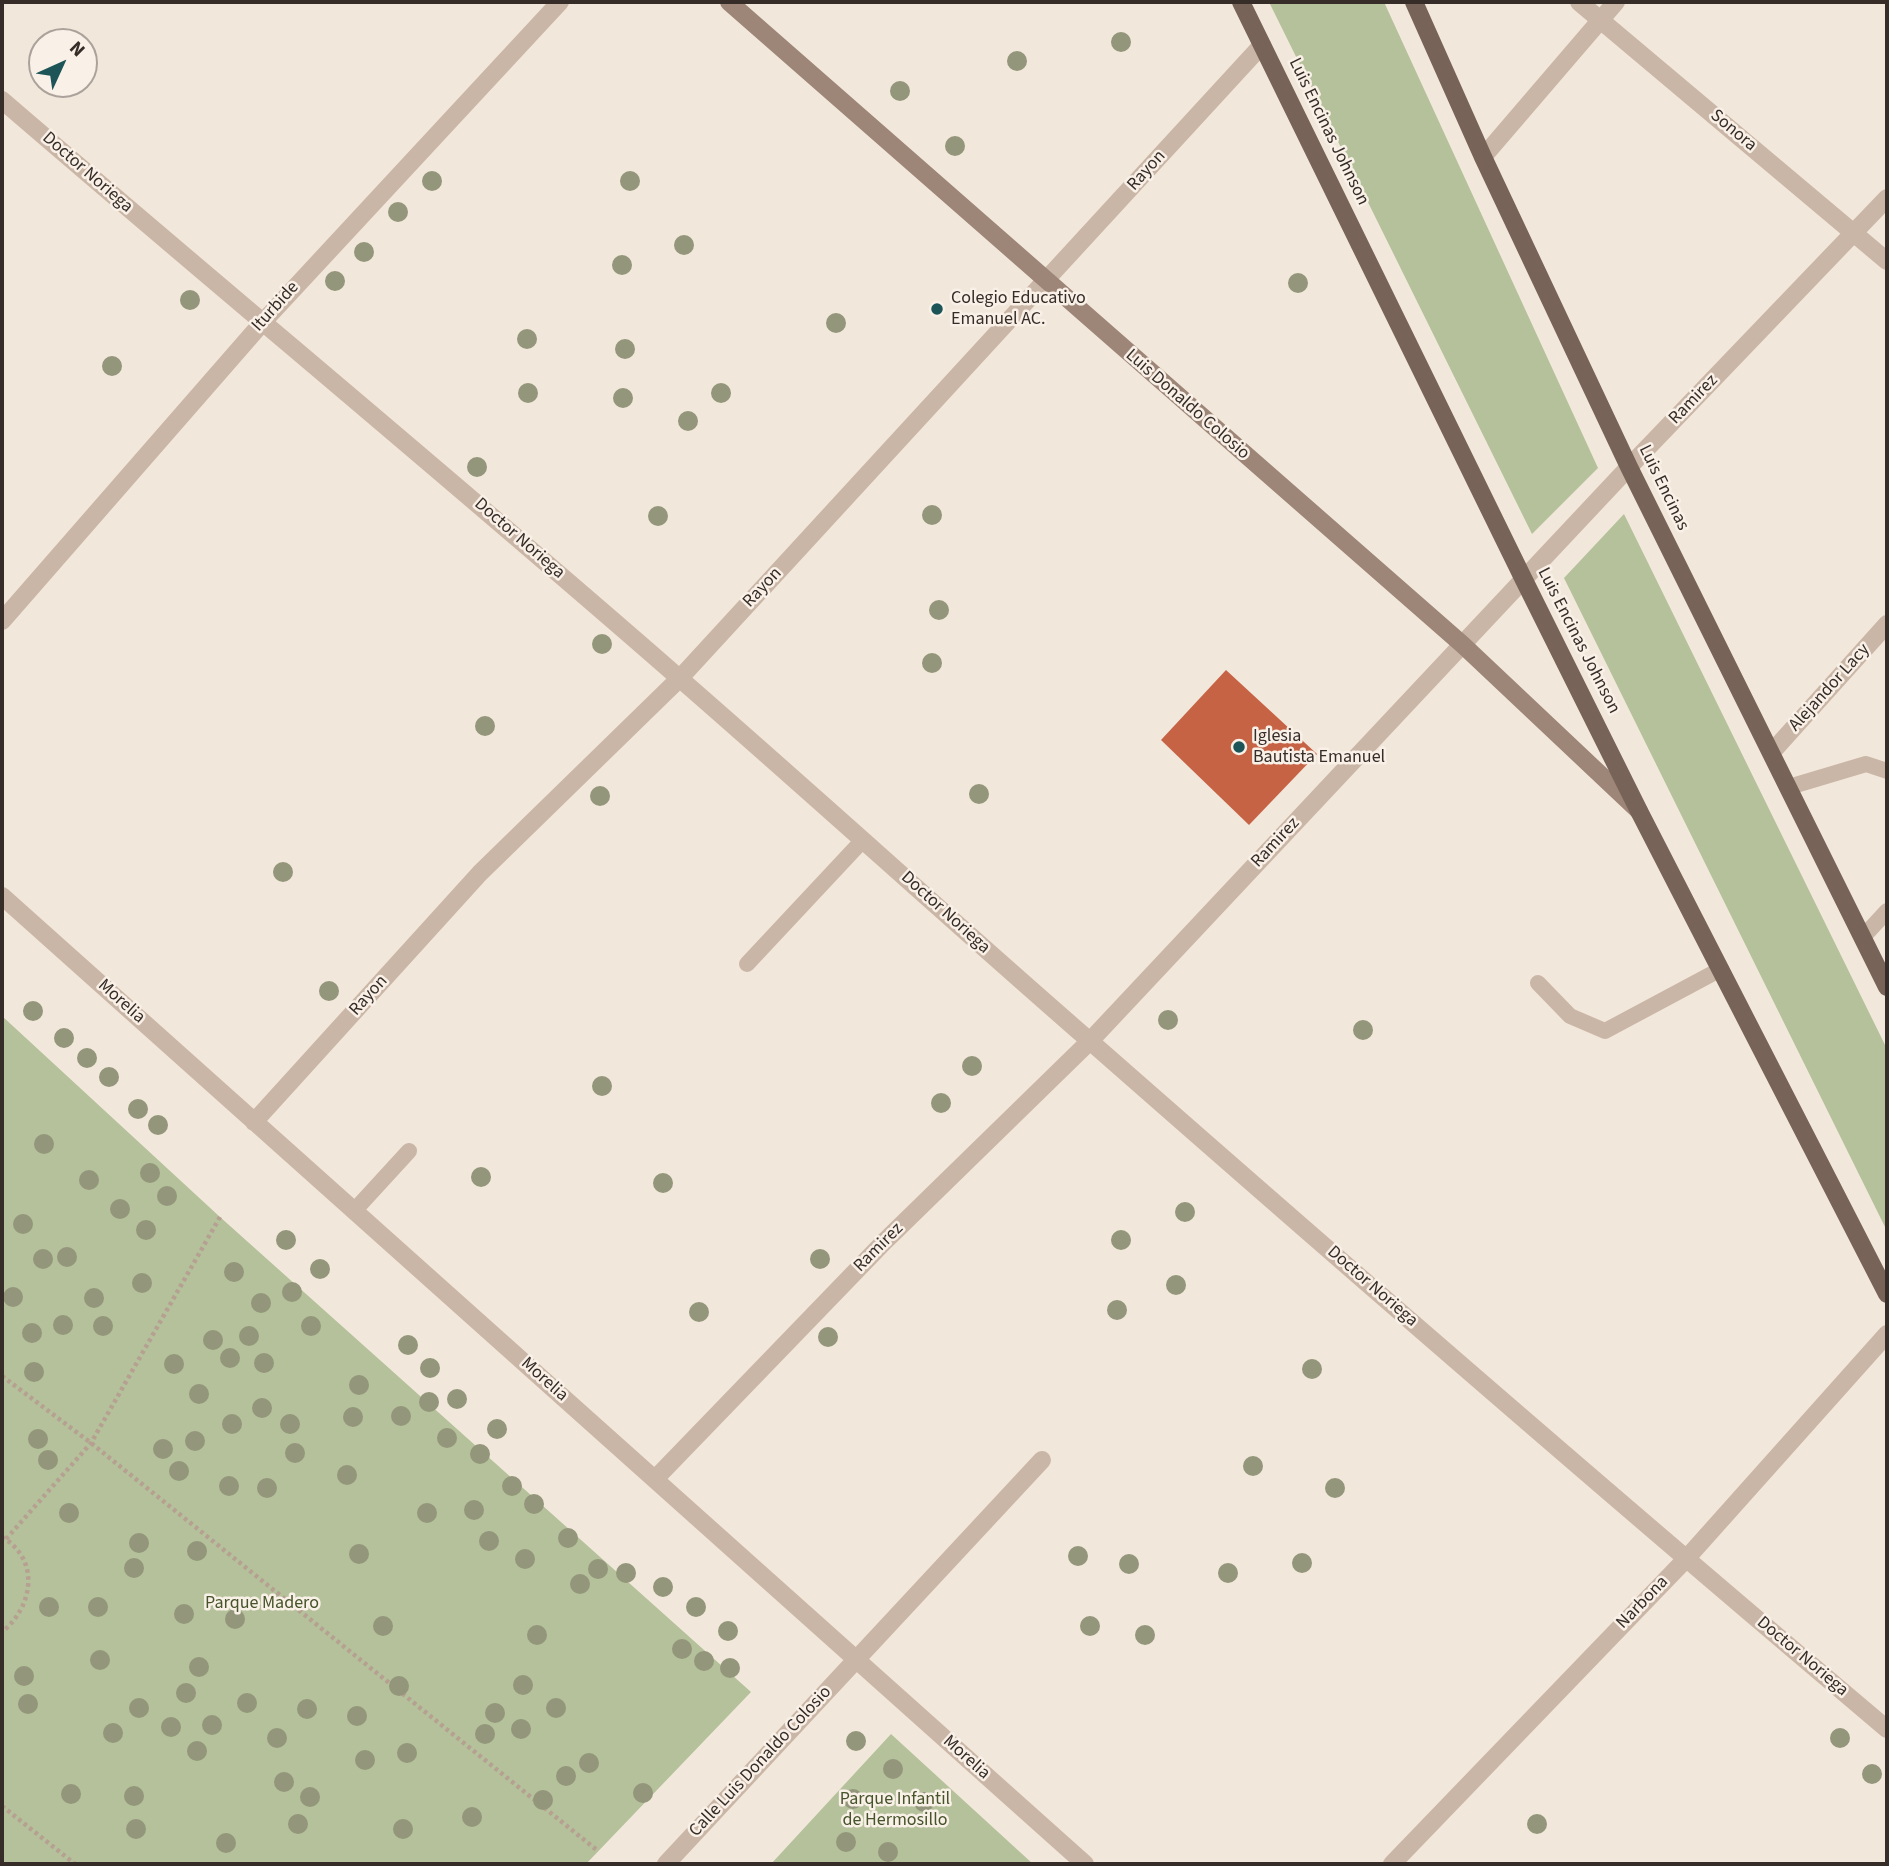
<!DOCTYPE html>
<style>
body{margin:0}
#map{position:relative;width:1889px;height:1866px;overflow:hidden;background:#f2e7db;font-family:"Source Sans 3",sans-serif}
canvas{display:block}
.frame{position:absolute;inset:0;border:4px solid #362c28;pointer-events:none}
.north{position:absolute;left:28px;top:28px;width:70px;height:70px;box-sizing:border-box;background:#f9f1e7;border:2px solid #aba29b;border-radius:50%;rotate:45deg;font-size:19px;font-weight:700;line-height:28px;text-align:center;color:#362c28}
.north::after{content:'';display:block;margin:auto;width:24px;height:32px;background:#1d5457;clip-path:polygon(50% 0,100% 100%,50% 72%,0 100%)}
</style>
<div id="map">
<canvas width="1889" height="1866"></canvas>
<div class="frame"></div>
<div class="north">N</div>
</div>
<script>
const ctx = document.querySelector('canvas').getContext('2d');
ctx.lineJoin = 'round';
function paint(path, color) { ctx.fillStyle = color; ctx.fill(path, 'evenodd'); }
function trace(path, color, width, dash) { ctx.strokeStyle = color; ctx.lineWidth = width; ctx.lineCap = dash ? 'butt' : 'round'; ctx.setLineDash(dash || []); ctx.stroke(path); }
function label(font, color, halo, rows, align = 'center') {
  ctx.font = font + ' "Source Sans 3",sans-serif'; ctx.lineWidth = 5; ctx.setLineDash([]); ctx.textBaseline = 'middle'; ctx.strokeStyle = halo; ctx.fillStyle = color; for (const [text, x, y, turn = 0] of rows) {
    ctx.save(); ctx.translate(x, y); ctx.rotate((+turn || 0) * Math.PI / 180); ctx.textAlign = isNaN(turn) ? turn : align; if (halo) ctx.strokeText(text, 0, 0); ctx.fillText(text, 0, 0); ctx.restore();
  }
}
paint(new Path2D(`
 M1269,2H1384L1598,468L1532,534Z
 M1624,514L1887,1049V1231L1564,578Z
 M2,1016L220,1217L751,1692L586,1864H2Z
 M891,1734L1033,1864H771Z`), '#b4c19b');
paint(new Path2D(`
 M1226,670L1317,754L1249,825L1161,740Z`), '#c66345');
trace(new Path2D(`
 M2,1376L91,1443L598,1851
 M2,1537C41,1560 33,1607 2,1632
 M6,1539L91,1443L220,1217
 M2,1806L75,1864`), '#b6a091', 4.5, [3.5, 3.5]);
trace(new Path2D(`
 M1789,787L1866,764L1887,771
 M1863,937L1887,911
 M747,964L863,840
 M1538,983L1570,1016L1605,1031L1721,969
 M354,1211L409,1151`), '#cab6a7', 16);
trace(new Path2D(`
 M1579,2L1887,261
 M2,100C226,293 455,482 678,677C816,797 952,921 1091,1042C1354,1273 1619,1503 1887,1729
 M1483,157L1616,2
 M2,621L262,323L560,2
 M1772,752L1887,624
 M2,896L1085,1864
 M254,1122L480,873L680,678L1262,45
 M655,1479L884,1242L1090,1041L1629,467L1887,198
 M666,1864L1042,1460
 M1392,1864L1686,1559L1887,1334`), '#cab6a7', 18);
trace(new Path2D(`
 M729,2L1463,645L1639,811`), '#9d8578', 18);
trace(new Path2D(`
 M1241,2L1524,580L1640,813L1887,1294
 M1414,2L1483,157L1629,467L1887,987`), '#786359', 18);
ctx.fillStyle = '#93967a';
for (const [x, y] of [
 [1121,42],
 [1017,61],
 [900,91],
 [955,146],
 [432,181],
 [630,181],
 [398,212],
 [684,245],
 [364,252],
 [622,265],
 [335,281],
 [1298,283],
 [190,300],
 [836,323],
 [527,339],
 [625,349],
 [112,366],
 [528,393],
 [721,393],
 [623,398],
 [688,421],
 [477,467],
 [932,515],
 [658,516],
 [939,610],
 [602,644],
 [932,663],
 [485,726],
 [979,794],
 [600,796],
 [283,872],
 [329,991],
 [33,1011],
 [1168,1020],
 [1363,1030],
 [64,1038],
 [87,1058],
 [972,1066],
 [109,1077],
 [602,1086],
 [941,1103],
 [138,1109],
 [158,1125],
 [44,1144],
 [150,1173],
 [481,1177],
 [89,1180],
 [663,1183],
 [167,1196],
 [120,1209],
 [1185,1212],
 [23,1224],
 [146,1230],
 [286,1240],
 [1121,1240],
 [67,1257],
 [43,1259],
 [820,1259],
 [320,1269],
 [234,1272],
 [142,1283],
 [1176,1285],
 [292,1292],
 [13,1297],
 [94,1298],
 [261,1303],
 [1117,1310],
 [699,1312],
 [63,1325],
 [103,1326],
 [311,1326],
 [32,1333],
 [249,1336],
 [828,1337],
 [213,1340],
 [408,1345],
 [230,1358],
 [264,1363],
 [174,1364],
 [430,1368],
 [1312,1369],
 [34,1372],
 [359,1385],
 [199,1394],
 [457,1399],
 [429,1402],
 [262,1408],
 [401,1416],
 [353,1417],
 [232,1424],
 [290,1424],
 [497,1429],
 [447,1438],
 [38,1439],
 [195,1441],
 [163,1449],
 [295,1453],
 [480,1454],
 [48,1460],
 [1253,1466],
 [179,1471],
 [347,1475],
 [229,1486],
 [512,1486],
 [267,1488],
 [1335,1488],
 [534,1504],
 [474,1510],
 [69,1513],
 [427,1513],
 [568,1538],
 [489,1541],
 [139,1543],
 [197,1551],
 [359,1554],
 [1078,1556],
 [525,1559],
 [1302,1563],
 [1129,1564],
 [134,1568],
 [598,1569],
 [626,1573],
 [1228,1573],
 [580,1584],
 [663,1587],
 [49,1607],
 [98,1607],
 [696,1607],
 [184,1614],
 [235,1619],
 [383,1626],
 [1090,1626],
 [728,1631],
 [537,1635],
 [1145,1635],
 [682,1649],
 [100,1660],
 [704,1661],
 [199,1667],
 [730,1668],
 [24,1676],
 [523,1685],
 [399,1686],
 [186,1693],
 [247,1703],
 [28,1704],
 [139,1708],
 [556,1708],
 [307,1709],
 [495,1713],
 [357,1716],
 [212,1725],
 [171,1727],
 [521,1729],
 [113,1733],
 [485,1734],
 [277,1738],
 [1840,1738],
 [856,1741],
 [197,1751],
 [407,1753],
 [365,1760],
 [589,1763],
 [893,1769],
 [1872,1774],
 [566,1776],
 [284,1782],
 [643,1793],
 [71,1794],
 [134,1796],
 [310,1797],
 [853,1799],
 [543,1800],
 [924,1802],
 [472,1817],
 [298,1824],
 [1537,1824],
 [136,1829],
 [403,1829],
 [846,1842],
 [226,1843],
 [888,1852]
]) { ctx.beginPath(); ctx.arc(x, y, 10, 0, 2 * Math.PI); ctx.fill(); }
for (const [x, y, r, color] of [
 [937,309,7,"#1d5457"],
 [1239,747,7,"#1d5457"]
]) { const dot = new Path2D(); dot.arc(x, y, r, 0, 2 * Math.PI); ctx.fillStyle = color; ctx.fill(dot); trace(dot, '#f9f1e7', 2.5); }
label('18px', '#362c28', '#f9f1e7', [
 ["Sonora",1733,131,40],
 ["Luis Encinas Johnson",1328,132,64],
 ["Rayon",1147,171,-48],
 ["Doctor Noriega",87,173,41],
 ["Iturbide",276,307,-48],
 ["Ramirez",1694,400,-46],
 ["Luis Donaldo Colosio",1187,405,41],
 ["Luis Encinas",1663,488,64],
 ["Doctor Noriega",519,539,41],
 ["Rayon",763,588,-47],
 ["Luis Encinas Johnson",1578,641,63],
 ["Alejandor Lacy",1830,688,-48],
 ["Ramirez",1276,843,-47],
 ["Doctor Noriega",945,913,42],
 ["Rayon",369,996,-48],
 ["Morelia",121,1002,42],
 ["Ramirez",879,1248,-45],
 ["Doctor Noriega",1372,1287,41],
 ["Morelia",544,1380,42],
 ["Narbona",1643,1603,-46],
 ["Doctor Noriega",1802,1657,40],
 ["Morelia",966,1758,42],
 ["Calle Luis Donaldo Colosio",761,1762,-47]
]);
label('18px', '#362c28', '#f9f1e7', [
 ["Colegio Educativo",951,299],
 ["Emanuel AC.",951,320],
 ["Iglesia",1253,737],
 ["Bautista Emanuel",1253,758]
], 'left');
label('18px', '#46542b', '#f9f1e7', [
 ["Parque Madero",262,1604],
 ["Parque Infantil",895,1800],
 ["de Hermosillo",895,1821]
]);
</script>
